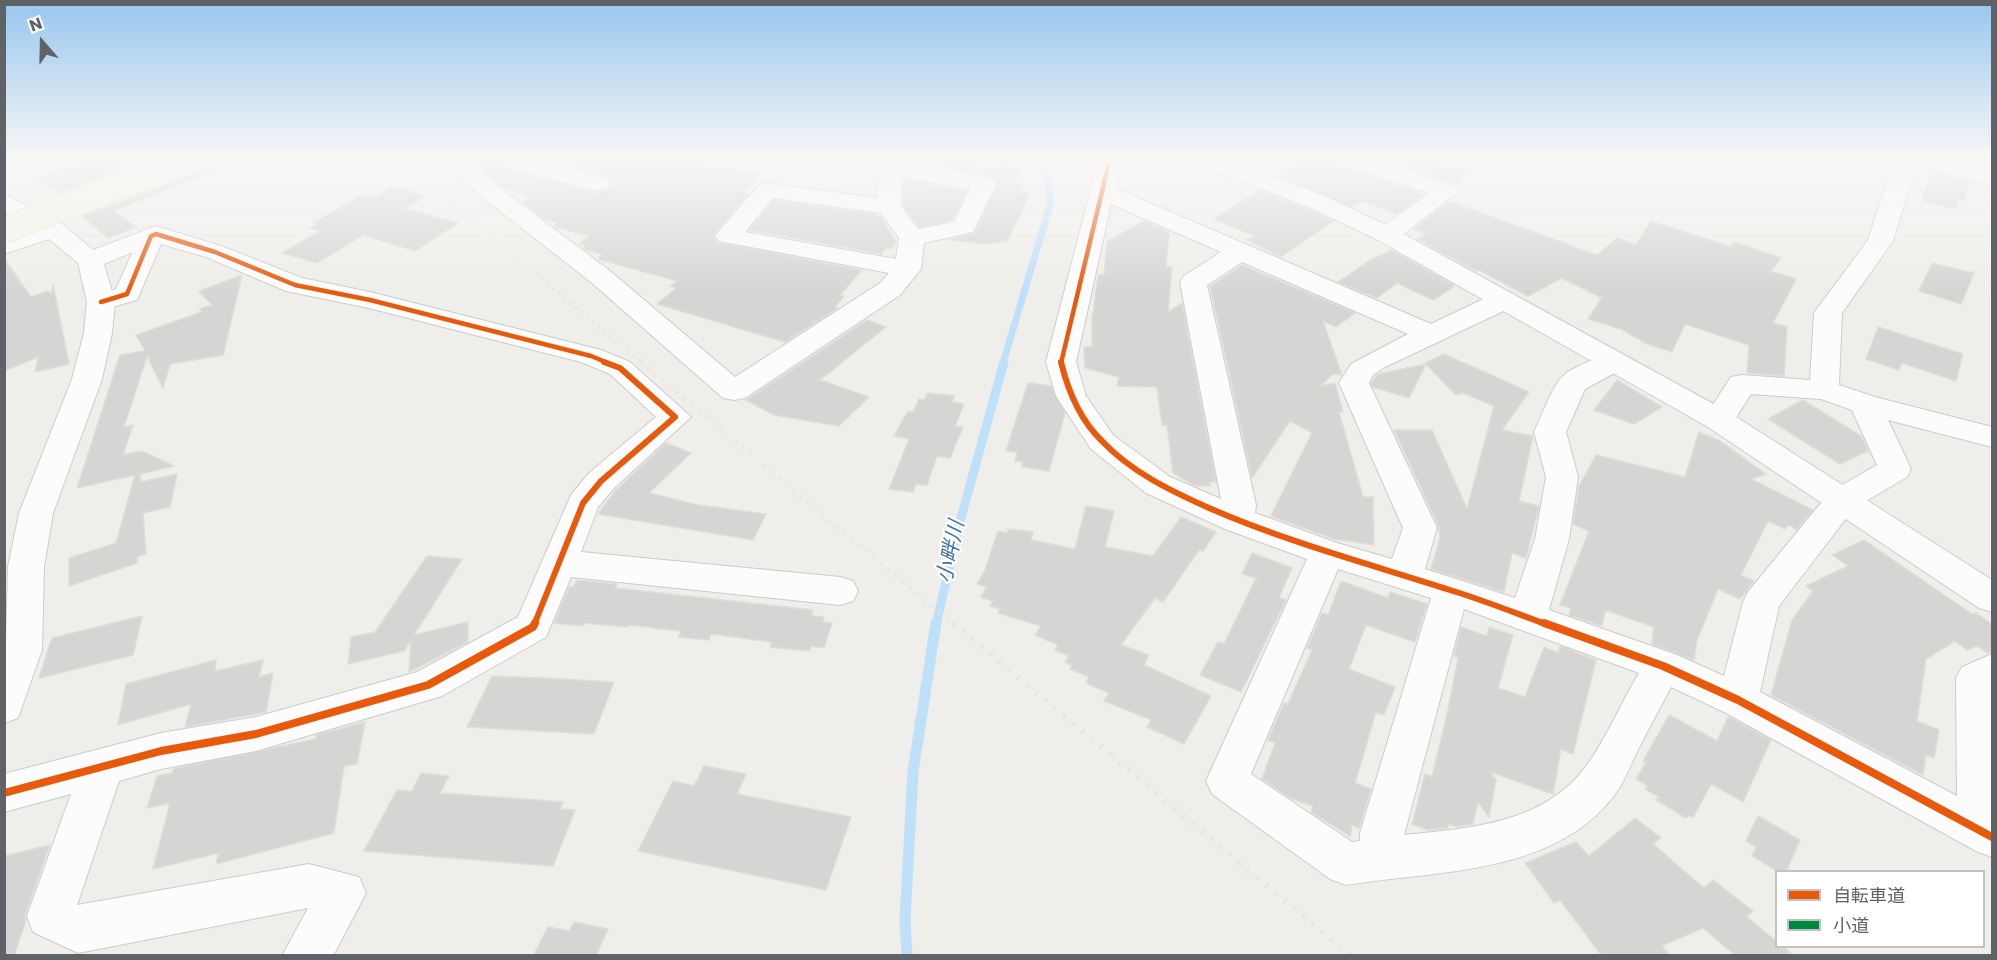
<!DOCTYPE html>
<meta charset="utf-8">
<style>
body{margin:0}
#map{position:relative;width:1997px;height:960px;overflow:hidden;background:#efeeea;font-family:Poppins,"Noto Sans JP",sans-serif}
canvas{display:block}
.frame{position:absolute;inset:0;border:6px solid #5f6368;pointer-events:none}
.legend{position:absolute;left:1775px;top:870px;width:210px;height:78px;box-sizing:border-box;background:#fff;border:2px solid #bfc1c3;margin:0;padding:8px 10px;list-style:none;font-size:18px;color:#5f6368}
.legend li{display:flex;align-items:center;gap:12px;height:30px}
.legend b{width:30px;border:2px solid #bfc1c3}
.north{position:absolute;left:12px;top:12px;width:60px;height:60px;-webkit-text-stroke:4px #fff;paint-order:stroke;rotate:340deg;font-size:16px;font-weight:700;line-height:24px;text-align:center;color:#5f6368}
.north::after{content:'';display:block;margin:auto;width:21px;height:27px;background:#5f6368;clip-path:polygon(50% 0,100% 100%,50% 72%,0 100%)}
</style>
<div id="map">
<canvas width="1997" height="960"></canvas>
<div class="frame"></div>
<ul class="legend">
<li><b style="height:8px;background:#e8590c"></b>自転車道</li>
<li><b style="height:8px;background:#00873e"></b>小道</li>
</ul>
<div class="north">N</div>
</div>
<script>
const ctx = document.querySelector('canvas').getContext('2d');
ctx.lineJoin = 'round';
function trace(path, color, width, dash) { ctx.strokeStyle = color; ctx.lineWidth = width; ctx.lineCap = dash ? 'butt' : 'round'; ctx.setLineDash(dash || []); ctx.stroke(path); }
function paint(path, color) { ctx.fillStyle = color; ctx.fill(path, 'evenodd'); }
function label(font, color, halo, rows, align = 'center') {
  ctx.font = font + ' Poppins,"Noto Sans JP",sans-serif'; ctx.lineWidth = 4.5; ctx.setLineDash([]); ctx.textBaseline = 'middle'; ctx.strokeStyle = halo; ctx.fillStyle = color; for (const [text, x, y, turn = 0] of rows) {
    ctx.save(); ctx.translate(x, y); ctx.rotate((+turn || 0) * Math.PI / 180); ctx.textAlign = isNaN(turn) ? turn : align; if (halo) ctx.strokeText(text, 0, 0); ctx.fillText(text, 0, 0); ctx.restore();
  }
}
trace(new Path2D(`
 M1003,363L1051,202L1045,162L1047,158`), '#bfe0f9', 7);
trace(new Path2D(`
 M936,625L959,525L1004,362`), '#bfe0f9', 9);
trace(new Path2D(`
 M907,956L905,920L913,772L936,623`), '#bfe0f9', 11);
const building = new Path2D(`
 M91,158H149L59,193L35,179Z
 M223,158L240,160L114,211L136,227L108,238L82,216L219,165Z
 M483,158H510L507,165L511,171L597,193L607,191L612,185L607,177L536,158H687L760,175L742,193L749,194L713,235L717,242L862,270L840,295L844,296L835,307L838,308L785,342L657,304L676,288L670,286L677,281L598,259L602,254L586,250L583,248L587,246L579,244L589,236L556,227L554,226L558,223L544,219L522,202L531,197L502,187L494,181L476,163Z
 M923,158H963L991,164L994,160L1025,164L1014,183L1024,184L1020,193L1030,194L1007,241L989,244L949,240L975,233L998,183L993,177L985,175L919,163Z
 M1300,158H1334L1338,165L1424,194L1397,214L1362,201L1353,207L1282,177L1288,173L1281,172Z
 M1379,158H1432L1471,172L1456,184Z
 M1932,172L1970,182L1964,201L1958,200L1955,209L1924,201L1922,197Z
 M907,180L967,191L952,220L919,227L903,205V186Z
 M392,187L426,196L405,209L458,223L415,251L363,235L317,263L282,253L320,231L310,228L317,224L313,223L364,194L376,197Z
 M1260,190L1310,210L1333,221L1281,257L1247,240L1254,236L1214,219Z
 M774,200L875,214L881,217L896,242L891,249L886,248L881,254L749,230Z
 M1449,201L1597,255L1617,238L1636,245L1651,221L1731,247L1734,242L1781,258L1771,271L1796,279L1773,323L1787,327L1784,376L1747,373L1749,345L1685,324L1672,352L1647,344L1621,329L1588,319L1602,298L1562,278L1528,296L1479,270L1476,271L1417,239L1427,235L1414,229Z
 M1144,221L1169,232L1166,267H1172L1168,312L1182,303L1216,482H1209L1210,486H1195L1173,473L1167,425H1162L1157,387L1117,386L1119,377L1085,368L1084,347H1092V320L1098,275H1104L1107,242Z
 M1392,250L1454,285L1453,287L1433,300L1397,283L1377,298L1338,282L1370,260Z
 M4,258L31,297L49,291L51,294L53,284L69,364L35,372L38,357L4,371Z
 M1932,263L1974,273L1961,304L1919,291Z
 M1242,265L1355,313L1336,327L1323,321L1342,375L1333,374L1320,386L1335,383L1343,412H1339L1363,497H1373L1374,545L1334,539L1271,516L1312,433L1290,421L1252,478L1210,286Z
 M242,275L223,355L170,364L163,388L147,356L124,427L133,425L123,455L142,451L174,466L140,474L141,482L177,474L170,507L143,513L146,554L137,557V563L69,586V558L116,543L135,475L77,488L120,355L145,351L136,335L202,312L200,309L212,305L199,291Z
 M867,320L886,327L820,380L869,397L839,426L774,415L746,400Z
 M1878,327L1963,354L1956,381L1902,363L1899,370L1866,359Z
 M1444,354L1529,392L1502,430L1533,436L1519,501L1539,506L1526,558L1512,553L1504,592L1431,569L1440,538L1439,527L1394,430H1432L1467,509L1494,406L1463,393L1456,395L1425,363Z
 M1426,364L1409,398L1373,387L1371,383L1378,374Z
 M1617,380L1662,407L1634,424L1594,410Z
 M1028,383L1051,386L1065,413L1049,471L1022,467L1023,462L1015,461L1017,452L1006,451Z
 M928,393L954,396L952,402L964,404L955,426L963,427L950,458L937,456L927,485L916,484L913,492L889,489L909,439L894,436L908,411L913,412L919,399L924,400Z
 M1803,400L1861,436L1868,451L1840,464L1768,419Z
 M1699,432L1720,441L1766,474L1751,479L1813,510L1796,530L1789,525L1785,529L1768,521L1741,575L1754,581L1740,599L1718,589L1697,640L1694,660L1652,644L1654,627L1605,610L1602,626L1569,615L1571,608L1560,605L1589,531L1573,524L1579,486L1596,455L1685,477Z
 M666,443L691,453L649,493L698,505L766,514L753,540L598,514L615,491Z
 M1086,506L1114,511L1105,547L1153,556L1181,517L1216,532L1203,551L1199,550L1163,602L1155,598L1121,645L1149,655L1144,665L1211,696L1184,744L1147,727L1151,720L1104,701L1109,693L1086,683L1089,677L1070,669L1072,665L1065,662L1069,656L1055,650L1058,645L1035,635L1041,626L998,613L1000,609L990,606L992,601L981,597L987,587L977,584L985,570L998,531L1007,533L1008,529L1033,532L1031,540L1075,549Z
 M1864,540L1972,614L1976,613L1992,624V652L1988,653L1977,646L1967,650L1955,641L1926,659L1917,721L1939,730L1934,758L1926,755L1923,775L1771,695L1792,620L1813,591L1806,586L1848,566L1832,555Z
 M1252,553L1292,568L1279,598L1286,600L1241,692L1200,675L1218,642L1224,644L1256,578L1242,574Z
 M427,556L462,559L414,635L468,622V642L409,672L411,640L404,651L348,664L351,637L375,632Z
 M577,580L617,584L615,588L813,610L811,616L824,617L823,622L832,623L824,648L811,646L810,651L770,647L772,642L711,634L709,640L678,637L681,631L629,625L628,627L584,623L583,626L554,623L569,587H573Z
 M1341,581L1388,598L1390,592L1427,604L1415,642L1366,625L1349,669L1395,687L1384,715L1376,712L1355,783L1371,789L1359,828L1352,825L1350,836L1311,812L1313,806L1290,798L1262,779L1275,743L1268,740L1284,703L1288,704L1312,650L1307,648L1322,613L1328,615Z
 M142,616L133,655L39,678L52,638Z
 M1461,627L1487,636L1489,627L1513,635L1498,688L1525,697L1544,647L1558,653L1560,646L1596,660L1573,754L1561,749L1553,794L1490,772L1496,780L1489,817L1478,802L1473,824L1456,827L1449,824L1448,828L1428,830L1412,824L1425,774L1432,777L1448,710L1458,658L1454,656Z
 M216,660L215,671L263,660L259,677L273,673L266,712L185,727L191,704L118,725L126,684Z
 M492,676L541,678L614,682L594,734L467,727Z
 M1669,715L1717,741L1728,717L1771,740L1743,802L1711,784L1693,818L1689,815L1686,818L1656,800L1659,797L1645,789L1648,786L1636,779L1646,762L1643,761Z
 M365,722L357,764L344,766L334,833L216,864L219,853L153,869L170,803L147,808L157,776L172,773L173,769L316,739V735Z
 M704,766L746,774L737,794L851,817L826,890L638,851L673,781L694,786Z
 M421,773L449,776L440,793L563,802L560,809L575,810L553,866L364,851L397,790L412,791Z
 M1758,816L1800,840L1786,872H1779L1752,856L1756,847L1746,841Z
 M1635,818L1661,838L1653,844L1704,888L1713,880L1753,911L1747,917L1776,941V946H1783L1794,956H1736L1703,928L1662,946L1670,956H1602L1560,900L1554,903L1525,863L1576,842L1589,856Z
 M50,845L25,915L26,920L14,956H4V856Z
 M574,922L608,929L596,956H533L548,927L569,931Z`);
paint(building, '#d6d5d3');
trace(building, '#deddd9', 1.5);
const minor = new Path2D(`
 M4,158H19L16,163L4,167Z
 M189,158H221L218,163L170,182H154L150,177L154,172Z
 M443,158H468L493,183L610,271L735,377L880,283L889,273L719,241L715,236L719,231L759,185L767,183L877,198L882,158H904V163L984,177L992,179L996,184L973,232L924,243L921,269L900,295L745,398L734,400L723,398L592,283L477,193ZM901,177L970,189L954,222L918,229L901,206ZM773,198L881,213L899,238L896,259L745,232Z
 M525,158L606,179L610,184L606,189L598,191L512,169L509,164L512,159Z
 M1099,158H1121L1115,188L1431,324L1494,294L1504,292L1514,294L1518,300L1514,306L1385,367L1373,375L1369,383L1437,528L1425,569L1515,598L1535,539L1546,477L1534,432C1541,418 1552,386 1563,376C1575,365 1608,352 1624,356L1629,362L1624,368L1585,389L1566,432L1578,477L1569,539L1549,610L1677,655L1724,676L1743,602L1748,592L1830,492L1877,465L1852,410L1821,399L1751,394L1730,427L1719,430L1708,427L1703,420L1731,377L1742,375L1810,380L1814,313L1868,240L1895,158H1946L1992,171V185L1916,165L1893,241L1842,313L1839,385L1875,397L1992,427V447L1888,420L1911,469L1907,477L1854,508L1779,606L1760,692L1957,796L1956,678L1962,667L1992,654V857L1976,851L1724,712L1671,687C1659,710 1646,733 1635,756C1629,769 1624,782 1616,793C1555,876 1437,870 1346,885L1330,879L1212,794L1206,781L1307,559L1225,529L1146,493L1091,449L1056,396L1046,362ZM1111,204L1221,252L1184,276L1180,282L1221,499L1170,477L1113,435L1086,396L1076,362ZM1242,262L1408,334L1351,364L1339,383L1403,528L1392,559L1337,543L1255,513L1256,505L1207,285ZM1338,569L1431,598L1360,833V841L1352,842L1251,774ZM1464,609L1639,673C1621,703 1607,737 1587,765C1544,824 1471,828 1404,835Z
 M1269,158H1298L1261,182H1245L1241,177L1245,172Z
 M1336,158H1371L1455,186L1459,191L1396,240L1387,243L1378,240L1374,235L1378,230L1429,193L1339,163Z
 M156,226L224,247L302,278L370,292L601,350L630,362L691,417L613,489L598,507L581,552L840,577L853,581L858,591L853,601L840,605L571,577L546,637L442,696L256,751L161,769L119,781L77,905L309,864L359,877L366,893L333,956H282L308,908L78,953L33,932L27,916L71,794L4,812V774L161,733L256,717L417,672L518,617L571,495L589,473L656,417L610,374L581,362L369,308L286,291L206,257L161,244L137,300L101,310L91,308L87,302L91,296L116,289L142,231Z`);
const tertiary = new Path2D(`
 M1182,158H1218L1261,172L1329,198L1396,230L1730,413L1992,580V612L1979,608L1708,427L1378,240L1311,208L1245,182L1185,163Z
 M4,194L62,224L93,250L151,228L160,231L164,236L160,241L104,264L115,302L112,333L102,379L53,513L44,567L42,650L18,718L4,723L8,567L19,513L72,379L84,333L87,302L78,263L49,239L4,254V237L33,228L4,211Z`);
trace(minor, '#cbcccc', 2);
trace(tertiary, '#cbcccc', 2);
paint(minor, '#fdfcfc');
paint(tertiary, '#fdfcfc');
trace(new Path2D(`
 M397,158L642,363`), '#e4e4e4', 4, [1.5, 6]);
trace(new Path2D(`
 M640,362L955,625`), '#e4e4e4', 4.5, [1.5, 8]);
trace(new Path2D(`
 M953,623L1351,956`), '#e4e4e4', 6, [2, 10]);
const primaryBridge = new Path2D(`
 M4,230L192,158`);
trace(primaryBridge, '#d7ceb8', 27, []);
trace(primaryBridge, '#f4f2e9', 26);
trace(new Path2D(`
 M1933,163L1937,158`), '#00873e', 4, [7, 4]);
trace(new Path2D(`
 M101,302L127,294L151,236L156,234L215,252L295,285L370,300L591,356L608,363
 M1061,363L1110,158`), '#e8590c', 4.5);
trace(new Path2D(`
 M1061,362C1068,391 1080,420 1102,441C1131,472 1171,491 1209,508C1287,542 1369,564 1450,590C1483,600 1515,613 1548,625
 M534,625L583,503L601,481L675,417L620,368L604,362`), '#e8590c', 6);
trace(new Path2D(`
 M1544,623L1663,666L1738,700L1992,837
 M4,793L161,751L256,734L428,685L533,627L535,623`), '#e8590c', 8);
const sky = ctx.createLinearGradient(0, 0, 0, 293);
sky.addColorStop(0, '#97c6ef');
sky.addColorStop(0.54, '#f8f7f6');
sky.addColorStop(1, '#f8f7f600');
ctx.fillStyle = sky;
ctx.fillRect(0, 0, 1997, 293);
label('italic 21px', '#4174aa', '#fff', [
 ["小畔川",952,552,-78]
]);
</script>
